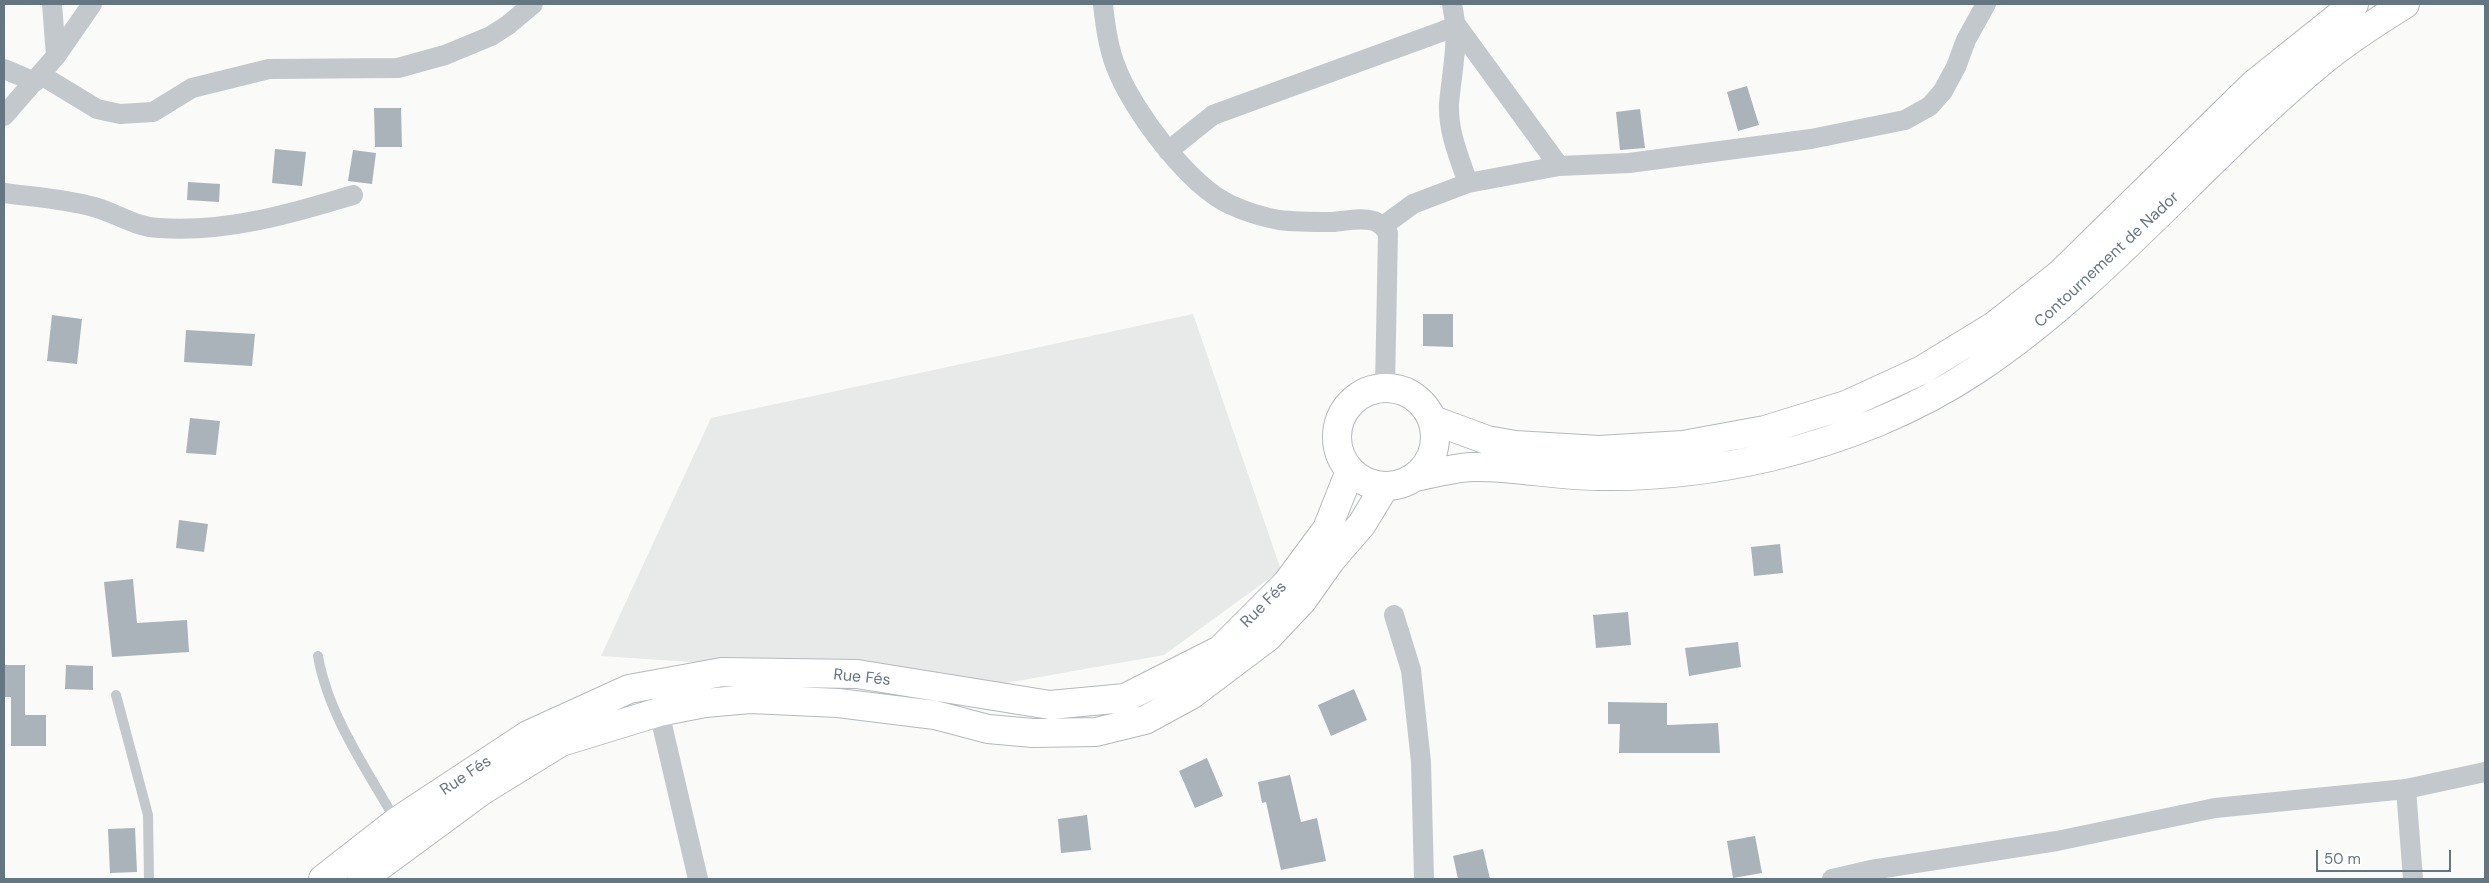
<!DOCTYPE html>
<meta charset="utf-8">
<style>
body{margin:0}
#map{position:relative;width:2489px;height:883px;overflow:hidden;background:#fafaf8;font-family:"DM Sans",sans-serif}
canvas{display:block}
.frame{position:absolute;inset:0;border:5px solid #657683;pointer-events:none}
.scale{position:absolute;left:2316px;top:850px;width:135px;height:22px;box-sizing:border-box;border:2px solid #657683;border-top:0;padding-left:6px;font-size:15px;line-height:18px;white-space:nowrap;color:#657683;-webkit-text-stroke:4px #fff;paint-order:stroke}
</style>
<div id="map">
<canvas width="2489" height="883"></canvas>
<div class="frame"></div>
<div class="scale">50 m</div>
</div>
<script>
const ctx = document.querySelector('canvas').getContext('2d');
ctx.lineJoin = 'round';
function paint(path, color) { ctx.fillStyle = color; ctx.fill(path, 'evenodd'); }
function trace(path, color, width, dash) { ctx.strokeStyle = color; ctx.lineWidth = width; ctx.lineCap = dash ? 'butt' : 'round'; ctx.setLineDash(dash || []); ctx.stroke(path); }
function label(font, color, halo, rows, align = 'center') {
  ctx.font = font + ' "DM Sans",sans-serif'; ctx.lineWidth = 5; ctx.setLineDash([]); ctx.textBaseline = 'middle'; ctx.strokeStyle = halo; ctx.fillStyle = color; for (const [text, x, y, turn = 0] of rows) {
    ctx.save(); ctx.translate(x, y); ctx.rotate((+turn || 0) * Math.PI / 180); ctx.textAlign = isNaN(turn) ? turn : align; if (halo) ctx.strokeText(text, 0, 0); ctx.fillText(text, 0, 0); ctx.restore();
  }
}
paint(new Path2D(`
 M1193,314L1281,570L1164,655L1006,683L601,656L711,418Z`), '#e8e9e9');
paint(new Path2D(`
 M1747,86L1759,125L1738,131L1727,92Z
 M374,108H401L402,147H375Z
 M1640,109L1645,148L1620,150L1616,112Z
 M275,149L306,152L302,186L272,183Z
 M353,150L376,153L372,184L348,181Z
 M188,182L220,184L219,202L187,200Z
 M1423,314H1453V347L1423,346Z
 M52,315L82,319L77,364L47,361Z
 M186,330L255,334L252,366L184,362Z
 M190,418L220,421L216,455L186,453Z
 M179,520L208,524L204,552L176,548Z
 M1780,544L1783,573L1754,576L1751,547Z
 M133,579L137,623L187,620L189,652L112,657L104,582Z
 M1628,612L1631,645L1596,648L1593,615Z
 M1738,642L1741,667L1689,676L1685,648Z
 M4,665H25V715H46V746H11V697H4Z
 M66,665L93,666V690L65,689Z
 M1354,689L1367,720L1331,736L1318,705Z
 M1608,702L1667,703V725L1718,723L1720,753H1619L1620,724H1608Z
 M1207,758L1223,796L1195,808L1179,771Z
 M1290,775L1301,822L1317,818L1326,861L1281,870L1266,802L1262,803L1258,782Z
 M1087,815L1091,850L1061,853L1058,819Z
 M135,828L137,872L110,873L108,829Z
 M1755,836L1762,873L1733,878L1727,841Z
 M1483,849L1490,879H1458L1453,856Z`), '#aab3b9');
const trunk = new Path2D(`
 M1337 437a49 49 0 1 1 98 0a49 49 0 1 1-98 0Z
 M1433,420L1487,440L1515,445L1599,450L1683,445L1765,430L1846,405L1922,370L1994,326L2060,274L2253,85L2354,4
 M1415,477C1434,473 1453,468 1472,467C1514,466 1556,476 1598,476C1656,477 1714,470 1770,457C1841,440 1915,411 1976,370C2104,285 2202,161 2320,63C2346,41 2376,22 2405,4
 M323,879L396,822L528,735L629,689L722,672L857,674L1050,705L1125,698L1220,650L1287,583L1327,529L1350,471
 M362,879L483,790L561,742L659,712L705,703L750,699L838,703L935,715L988,729L1033,733L1096,732L1145,720L1191,695L1268,637L1302,601L1331,560L1362,524L1385,486`);
trace(trunk, '#b4b9bd', 30);
trace(new Path2D(`
 M318,656C328,715 367,770 396,821
 M116,695L148,815L149,879`), '#c3c8cc', 10);
trace(new Path2D(`
 M52,4L56,56
 M1103,4C1105,24 1108,48 1116,67C1132,110 1189,186 1231,205C1246,212 1263,217 1279,220C1296,222 1315,222 1332,222C1346,221 1360,217 1374,221C1380,223 1384,227 1388,233L1385,387
 M1452,4C1460,41 1452,68 1449,104C1448,132 1459,157 1468,183
 M4,69L35,82
 M41,75L97,109L120,114L153,112L192,88L269,69L398,68L445,55L491,36L508,25L533,4
 M4,116L56,56L92,4
 M1168,151L1213,115L1457,26L1559,166
 M4,193C34,197 65,199 94,207C116,213 135,227 159,228C224,233 291,214 353,195
 M1383,226L1413,204L1468,183L1559,166L1629,163L1811,139L1905,120L1930,106L1943,91L1956,67L1966,40L1986,4
 M1394,615L1411,670L1421,762L1424,879
 M659,712L698,879
 M2406,789L2413,879
 M1832,879L1871,870L2057,841L2215,808L2406,789L2485,772`), '#c3c8cc', 20);
trace(trunk, '#fff', 28);
label('16px', '#657683', '#fff', [
 ["Contournement de Nador",2107,260,-43],
 ["Rue Fés",1264,605,-45],
 ["Rue Fés",862,678,6],
 ["Rue Fés",466,776,-34]
]);
</script>
